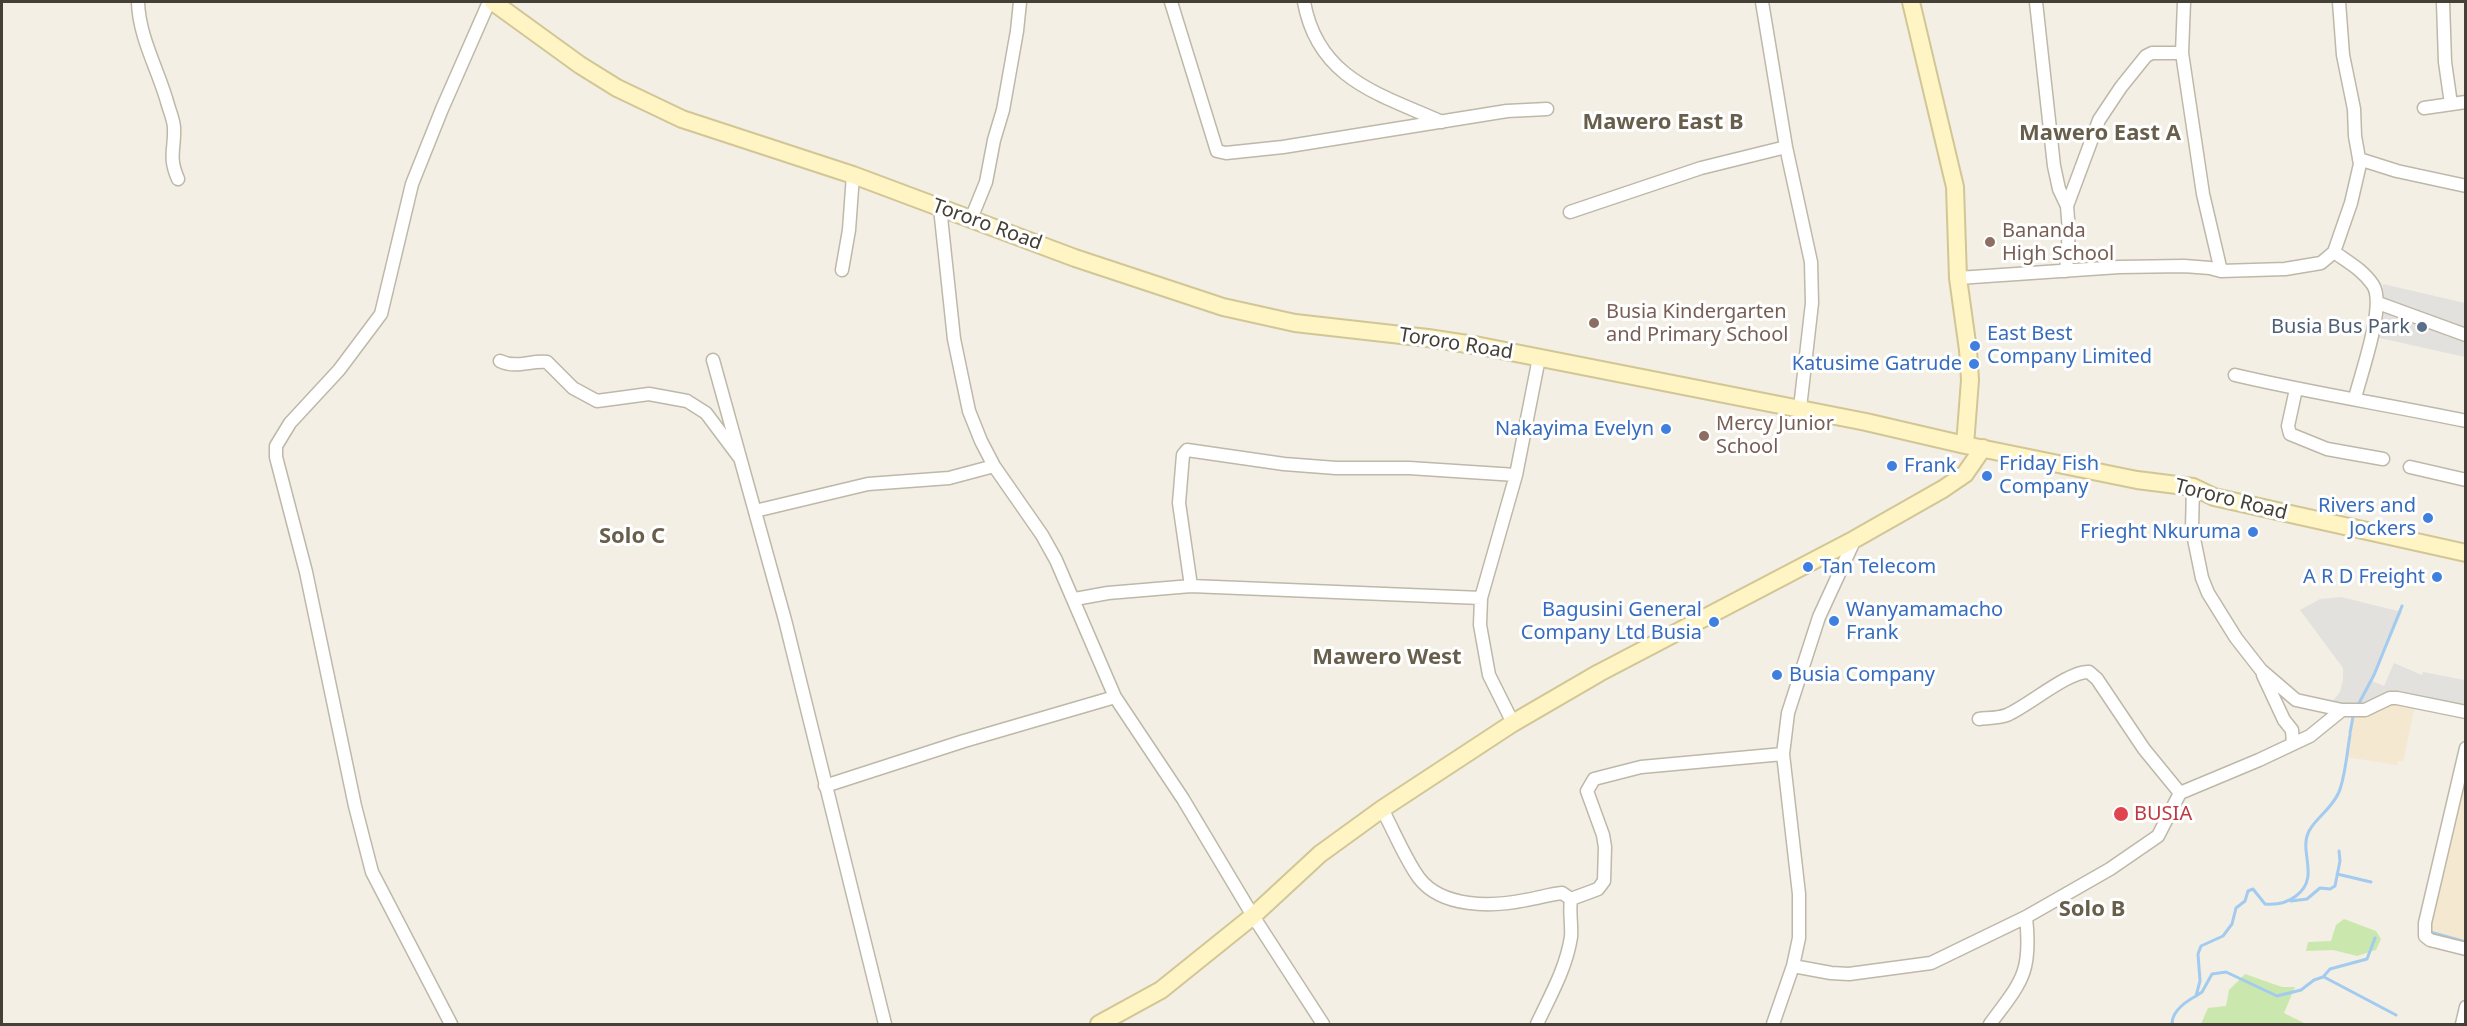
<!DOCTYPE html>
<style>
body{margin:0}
#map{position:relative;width:2467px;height:1026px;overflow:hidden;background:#f3efe5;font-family:"Noto Sans",sans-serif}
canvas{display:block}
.frame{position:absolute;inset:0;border:3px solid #454035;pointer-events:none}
</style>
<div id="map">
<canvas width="2467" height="1026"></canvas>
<div class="frame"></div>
</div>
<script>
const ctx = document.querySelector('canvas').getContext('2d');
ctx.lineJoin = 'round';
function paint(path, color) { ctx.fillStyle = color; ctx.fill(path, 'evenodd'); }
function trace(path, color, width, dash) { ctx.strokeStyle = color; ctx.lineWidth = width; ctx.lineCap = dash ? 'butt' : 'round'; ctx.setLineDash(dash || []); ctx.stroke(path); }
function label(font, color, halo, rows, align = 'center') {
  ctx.font = font + ' "Noto Sans",sans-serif'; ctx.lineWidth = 6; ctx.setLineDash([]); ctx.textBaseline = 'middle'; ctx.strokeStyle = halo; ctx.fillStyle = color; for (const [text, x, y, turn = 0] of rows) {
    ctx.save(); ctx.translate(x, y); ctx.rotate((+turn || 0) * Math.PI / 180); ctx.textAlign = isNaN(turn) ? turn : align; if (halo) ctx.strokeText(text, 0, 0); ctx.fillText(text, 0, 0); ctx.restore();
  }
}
paint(new Path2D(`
 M2392,702L2415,706L2403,762L2398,761L2397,765L2346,757L2354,715Z
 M2465,770V944L2428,933Z`), '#f5e8d0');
paint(new Path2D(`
 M2344,919L2376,931L2381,939L2376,950L2357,956L2333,950L2306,951L2308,942L2331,941L2336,925Z
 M2245,974L2282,987H2295L2284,1013L2304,1023L2303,1024H2201L2208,1008L2226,1006L2229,990Z`), '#cae7ae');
paint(new Path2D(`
 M2383,284L2465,303V357L2375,337L2380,318Z
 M2341,597L2402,612L2372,681L2384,686L2394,663L2422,675L2423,672L2465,680V703L2462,704L2399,692L2360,706L2332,702L2340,692L2343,679V668L2300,610L2320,599Z`), '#e3e1de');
trace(new Path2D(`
 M2358,705L2374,675L2402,606
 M2350,733L2353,717
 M2337,874L2371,882
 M2291,901L2307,899L2320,888L2330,889L2335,886L2340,861L2339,851
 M2430,932L2466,942
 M2324,977L2396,1015
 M2196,996L2202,992L2212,974L2226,972L2277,996L2301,990L2314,980L2323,977L2330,969L2367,959L2375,938
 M2172,1024C2172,1011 2185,1002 2196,996L2200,981L2198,954L2201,946L2223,936L2232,924L2236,908L2245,901L2248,891L2253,889L2265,904C2276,905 2287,903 2296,896C2321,877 2298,852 2309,831C2316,818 2331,809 2338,794C2345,780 2347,752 2350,735`), '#a2cbef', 3);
const street = new Path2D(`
 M138,2C139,38 159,71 168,105C170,112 174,121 174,128C175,150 168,156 178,179
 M1171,2L1217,151L1226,153L1283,147L1507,111L1547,109
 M1304,2C1318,79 1379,94 1442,122
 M1762,2L1786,147L1811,262L1812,303L1800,408
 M2036,2L2054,166L2059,189L2067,206
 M2184,2L2182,53L2203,194L2221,271
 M2443,2L2445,62L2451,104
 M2424,108L2466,102
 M2359,159L2397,171L2466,186
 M940,208L954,339L969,411L981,441L994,466L1042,535L1056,560L1115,697L1183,799L1253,916L1323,1024
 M1570,212L1701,168L1786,147
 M971,219L986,182L994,140L1003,110L1017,31L1020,2
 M2334,252L2351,203L2360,164L2355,136L2354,109L2343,55L2339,2
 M842,270L849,230L853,175
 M2066,271L2069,231L2067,206L2099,120L2121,87L2146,56L2152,53H2182
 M1958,278L2119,267L2184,266L2210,268L2221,271L2285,269L2321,263L2334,252C2348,262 2363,270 2373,285C2386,305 2361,373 2355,398
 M2378,303L2466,335
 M713,360L785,620L885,1024
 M500,361C517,369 530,360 547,362L573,388L597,401L649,394L687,401L706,413L739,457
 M2235,375C2311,393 2389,405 2466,421
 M2296,389L2288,426L2290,434L2327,449L2383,459
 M2410,467L2466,480
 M2193,487L2192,529L2202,578L2208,593L2236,638L2261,670L2296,700L2342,710H2365L2390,698H2397L2466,712
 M755,511L868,484L949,478L994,466
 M1191,586L1179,503L1183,455L1187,450L1284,464L1336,468H1409L1516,475
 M1481,598L1480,625L1489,675L1513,723
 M1075,599L1108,593L1191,586L1481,598L1516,475L1539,358
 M2263,675L2284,720L2292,730L2293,744
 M1979,719C1988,718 1999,718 2007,715C2028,706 2070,670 2089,672L2097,679L2144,749L2180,793L2259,760L2310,736L2342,710
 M2466,748L2425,923V936L2430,940L2466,949
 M825,786L964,741L1115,697
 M1382,809C1393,829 1405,859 1419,878C1442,908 1492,907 1526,900C1539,898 1550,894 1562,893L1571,899C1569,912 1572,925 1571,937C1566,969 1550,996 1537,1024
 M1571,899L1598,889L1604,881L1605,847L1603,835L1587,791L1594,779L1641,767L1783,754
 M1793,966L1831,973L1849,974L1931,963L2026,917L2110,869L2158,836L2180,793
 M451,1024L372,872L355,806L306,572L276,457V446L290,423L339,370L381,314L412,184L442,109L489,2
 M1773,1024L1793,966L1799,938V894L1783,754L1788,713L1819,617L1855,539
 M1990,1024C2022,981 2032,973 2026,917
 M2462,1024L2466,1007`);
const secondary = new Path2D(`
 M493,2L580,65L617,88L682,119L853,175L1075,258L1223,307L1295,323L1428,338L1480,346L1866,422L1965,445L2137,480L2193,487L2214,497L2466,553
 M1911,2L1955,187L1958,278L1968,350L1970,380L1965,445
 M1099,1024L1161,990L1253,916L1320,854L1382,809L1513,723L1599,673L1855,539L1943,489L1965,474L1983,448`);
trace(street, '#beb8a8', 15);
trace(secondary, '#d2c695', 20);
trace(street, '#fff', 12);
trace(secondary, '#fef4c4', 16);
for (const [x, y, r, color] of [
 [1990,242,6,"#8d6e63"],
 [1594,323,6,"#8d6e63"],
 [2422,327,6,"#5c6f8a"],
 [1975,346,6,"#3f7fe0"],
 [1974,364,6,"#3f7fe0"],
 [1666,429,6,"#3f7fe0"],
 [1704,436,6,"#8d6e63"],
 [1892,466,6,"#3f7fe0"],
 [1987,476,6,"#3f7fe0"],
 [2428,518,6,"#3f7fe0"],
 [2253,532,6,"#3f7fe0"],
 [1808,567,6,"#3f7fe0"],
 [2437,577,6,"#3f7fe0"],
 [1834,621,6,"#3f7fe0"],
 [1714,622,6,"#3f7fe0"],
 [1777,675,6,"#3f7fe0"],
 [2121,814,8,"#e0444e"]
]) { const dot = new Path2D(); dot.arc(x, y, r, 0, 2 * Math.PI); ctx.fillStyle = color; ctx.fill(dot); trace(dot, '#fff', 2); }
label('20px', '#454035', '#fff', [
 ["Tororo Road",987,225,20],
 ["Tororo Road",1456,344,9],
 ["Tororo Road",2231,500,14]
]);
label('20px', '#785e54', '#fff', [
 ["Bananda",2002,231],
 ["High School",2002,254],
 ["Busia Kindergarten",1606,312],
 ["and Primary School",1606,335],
 ["Mercy Junior",1716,424],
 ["School",1716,447]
], 'left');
label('20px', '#4e5e75', '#fff', [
 ["Busia Bus Park",2410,327]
], 'right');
label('20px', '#366cbe', '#fff', [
 ["East Best",1987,334],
 ["Company Limited",1987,357],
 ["Katusime Gatrude",1962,364,"right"],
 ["Nakayima Evelyn",1654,429,"right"],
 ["Friday Fish",1999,464],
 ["Company",1999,487],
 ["Frank",1904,466],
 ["Rivers and",2416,506,"right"],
 ["Jockers",2416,529,"right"],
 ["Frieght Nkuruma",2241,532,"right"],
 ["Tan Telecom",1820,567],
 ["A R D Freight",2425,577,"right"],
 ["Bagusini General",1702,610,"right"],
 ["Company Ltd Busia",1702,633,"right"],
 ["Wanyamamacho",1846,610],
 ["Frank",1846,633],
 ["Busia Company",1789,675]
], 'left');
label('20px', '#be3a42', '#fff', [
 ["BUSIA",2134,814]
], 'left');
label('bold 22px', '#685e4c', '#fff', [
 ["Mawero East B",1663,123],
 ["Mawero East A",2100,134],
 ["Solo C",632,537],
 ["Mawero West",1387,658],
 ["Solo B",2092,910]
]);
</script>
